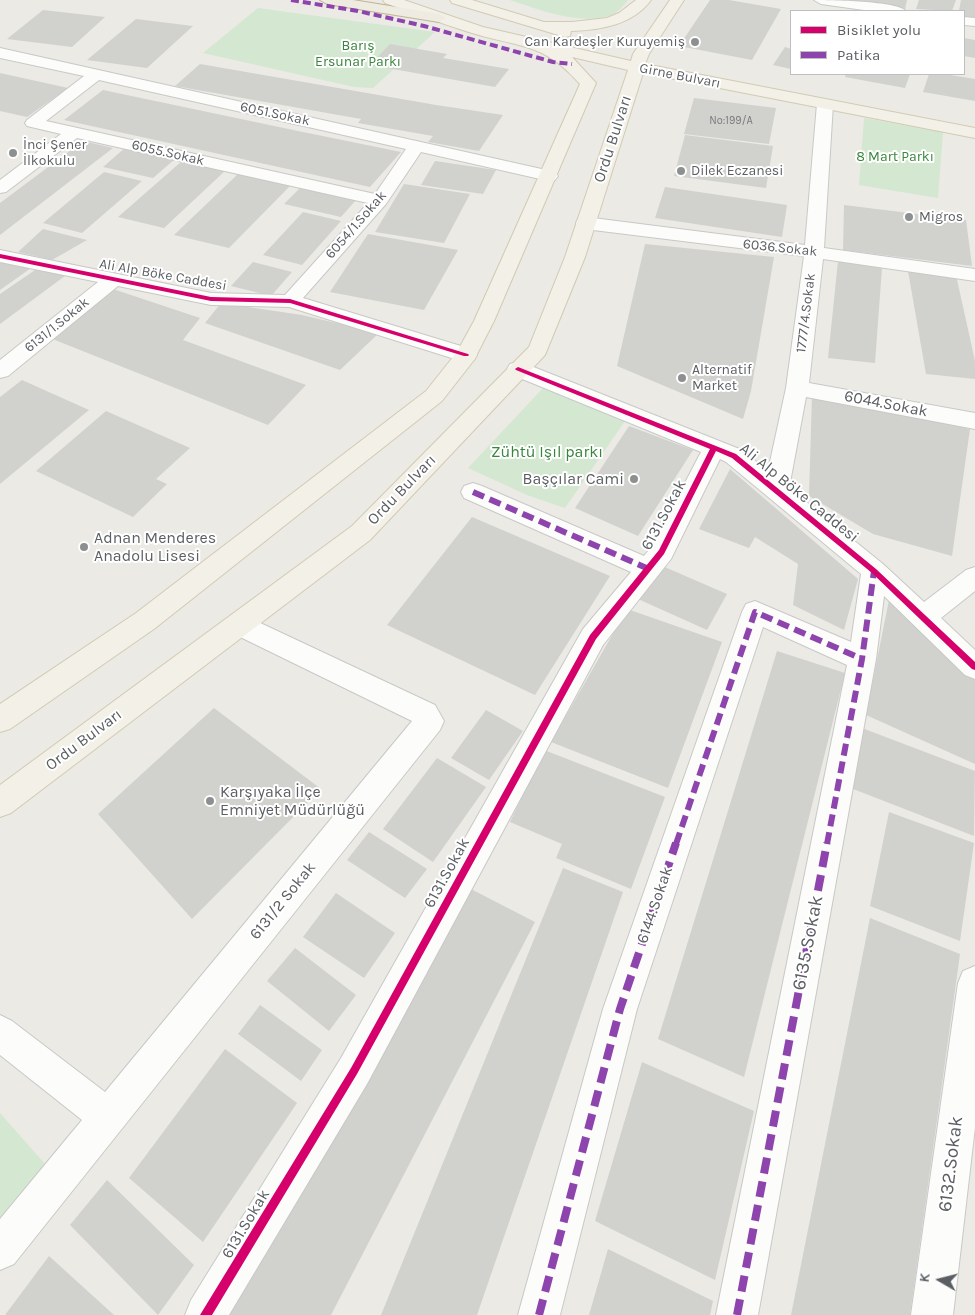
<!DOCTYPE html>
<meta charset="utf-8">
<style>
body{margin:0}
#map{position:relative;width:975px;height:1315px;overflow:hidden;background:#ebeae5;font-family:Karla,sans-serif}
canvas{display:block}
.legend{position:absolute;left:790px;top:10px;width:175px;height:65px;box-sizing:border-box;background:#fff;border:1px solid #bdbfc1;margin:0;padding:6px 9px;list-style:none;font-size:15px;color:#5b5f63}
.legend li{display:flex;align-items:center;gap:10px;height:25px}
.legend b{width:25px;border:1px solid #bdbfc1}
.north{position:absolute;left:915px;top:1255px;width:50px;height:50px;-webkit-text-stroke:4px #fff;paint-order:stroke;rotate:278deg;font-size:14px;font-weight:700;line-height:20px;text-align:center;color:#5b5f63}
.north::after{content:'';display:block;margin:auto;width:18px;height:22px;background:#5b5f63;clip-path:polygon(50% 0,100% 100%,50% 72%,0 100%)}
</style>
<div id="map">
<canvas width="975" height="1315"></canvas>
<ul class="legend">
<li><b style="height:6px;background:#d6006c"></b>Bisiklet yolu</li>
<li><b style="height:6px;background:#8e44ad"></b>Patika</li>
</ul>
<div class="north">K</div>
</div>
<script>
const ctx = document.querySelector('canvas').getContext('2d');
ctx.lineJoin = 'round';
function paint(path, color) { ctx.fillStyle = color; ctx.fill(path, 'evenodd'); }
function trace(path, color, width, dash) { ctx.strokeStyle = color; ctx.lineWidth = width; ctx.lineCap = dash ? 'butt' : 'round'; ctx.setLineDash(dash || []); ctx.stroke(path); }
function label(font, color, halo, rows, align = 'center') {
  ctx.font = font + ' Karla,sans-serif'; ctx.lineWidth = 4; ctx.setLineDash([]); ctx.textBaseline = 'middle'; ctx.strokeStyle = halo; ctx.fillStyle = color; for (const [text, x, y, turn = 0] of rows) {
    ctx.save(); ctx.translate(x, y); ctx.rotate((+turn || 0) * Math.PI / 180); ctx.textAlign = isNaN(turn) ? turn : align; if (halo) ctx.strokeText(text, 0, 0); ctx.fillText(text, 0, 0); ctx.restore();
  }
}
paint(new Path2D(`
 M510,0H628C624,5 619,11 614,14C582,27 541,10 510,0Z
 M258,8L435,32L373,88L354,87L203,53Z
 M864,118L943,132L938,198L859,185Z
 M544,387L625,421L565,508L527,495L468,468Z
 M0,1113L45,1164L0,1221Z`), '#d4e7d1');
paint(new Path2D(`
 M710,0H729L781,9L752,60L679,46Z
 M851,0H907L905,9Z
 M919,0H956L952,11L916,9Z
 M961,0H975V19L964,17V11H959Z
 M43,10L105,17L72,47L7,39Z
 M136,19L193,26L147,68L87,60Z
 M964,38L975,40V58L964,56Z
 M390,44L447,54L443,58L509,69L495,87L370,65Z
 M785,47L791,49V69L773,65Z
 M200,64L436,105L503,115L479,151L428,142L433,136L358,123L361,119L175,86Z
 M0,73L68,88L27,117L0,111Z
 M846,74H910L905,88L845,77Z
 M929,74H944L975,79V101L923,92Z
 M103,90L298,131L401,152L370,187L64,120Z
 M694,98L776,108L769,144L684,134Z
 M685,135L773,146L766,188L674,176Z
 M83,141L113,148L0,235V203Z
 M126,147L175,159L153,178L103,167Z
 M182,161L226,170L164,228L118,217Z
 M435,161L496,170L483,194L421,185Z
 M104,172L142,181L82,233L43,223Z
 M239,173L291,185L229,248L174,235Z
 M404,184L470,194L444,243L375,232Z
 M665,187L787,205L782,237L655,218Z
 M300,188L356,200L341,217L284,204Z
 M844,205L966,220L972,266L843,250Z
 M303,212L341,221L302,265L263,255Z
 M43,229L87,240L52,260L18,252Z
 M368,234L458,250L424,310L330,292Z
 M645,244L774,257L751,391L743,419L617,366Z
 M0,260L34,266L0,290Z
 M838,261L882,268L875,363L828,358Z
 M253,262L292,272L271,296L231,286Z
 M35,270L69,273L0,324V294Z
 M908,271L956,275L975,361V379L926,374Z
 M113,289L200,318L183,340L306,385L268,425L50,338Z
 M221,303L302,315L379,333L340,370L205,323Z
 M22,380L89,410L0,484V397Z
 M812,395L970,429L952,556L873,534L809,496Z
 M106,411L190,448L156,479L167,484L133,517L36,471Z
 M629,426L693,450L638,536L575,508Z
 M730,469L858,579L844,630L793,605L798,564L755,537L749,548L699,529Z
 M472,517L610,576L535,695L387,625Z
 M660,565L727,594L707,630L638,599Z
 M890,595L975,672V764L866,715Z
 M627,609L722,642L668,788L551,742Z
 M777,651L845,673L744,1077L658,1039Z
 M214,708L321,789L192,919L98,814Z
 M486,710L523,731L489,780L451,758Z
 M862,728L975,771L974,836L848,787Z
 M544,750L665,797L631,889L556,858L562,844L510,822Z
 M437,758L486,787L433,862L383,829Z
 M889,812L974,843L960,941L870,906Z
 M369,832L427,869L405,898L347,860Z
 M563,868L623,892L477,1315H381Z
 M469,888L535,922L331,1315H226Z
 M336,893L395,933L364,978L303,937Z
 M870,918L960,954L910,1315H791Z
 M295,948L356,995L329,1031L267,981Z
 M260,1005L322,1050L301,1081L238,1034Z
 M225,1049L297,1103L203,1242L129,1178Z
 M642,1062L754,1111L715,1280L595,1221Z
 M107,1180L194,1265L158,1315L70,1225Z
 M608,1249L713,1301L710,1315H589Z
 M49,1256L114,1315H5Z`), '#d1d1ce');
const minor = new Path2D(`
 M814,0C829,0 898,1 906,11H871L821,4Z
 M964,17L975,18V26L964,25Z
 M0,48L555,172L558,176L555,180L549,181L421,152L386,204L303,298L474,350L477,355L474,360L466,362L458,360L289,307L211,305L118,286L8,376L0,378V360L98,282L0,262V250L211,293L285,295L368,203L77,138L6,192L0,193V180L61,134L27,126L25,123L27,120L84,76L0,58ZM99,80L406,149L375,194L46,121Z
 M825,99L833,104L824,248L975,269V281L823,259L809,383L975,413V429L806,397L789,488L883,564L924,602L966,570L975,567V591L941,618L975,650V679L965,675L884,596L876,659L758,1315H716L847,665L763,627L637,1009L560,1315H518L603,1009L742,612L746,604L755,601L851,642L861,574L726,462L720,459L671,559L603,645L367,1084L229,1315H185L191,1300L341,1058L583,629L631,572L464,498L461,492L464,486L473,483L482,486L644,556L652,546L701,452L510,374L507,369L510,364L518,362L526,364L742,450L768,471L786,388L804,256L585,229L578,227L576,223L578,219L585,217L805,245L817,104Z
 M239,613L435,705L444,721L440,730L14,1264L0,1270V1219L82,1120L0,1055V1015L12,1021L105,1092L412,721L230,632L226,624L230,616Z
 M975,966V1127L953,1315H911L958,983L963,971Z`);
const major = new Path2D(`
 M383,0H404L483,27L631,61L633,54L670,0H684L649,54L645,64L975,128V138L643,73L585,257L545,355L370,540L11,813L0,817V785L352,526L529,347L565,257L628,70L572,57L596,83L494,321L474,360L442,401L154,629L10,729L0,732V704L136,613L426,391L457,352L474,321L580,84C543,42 521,48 472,33C443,24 414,13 385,3Z
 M450,0H472L544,22H572L607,18L619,13L636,0H651C633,25 600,30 571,31L570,36L565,37L452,3Z`);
const highway = new Path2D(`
 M320,0H353L439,14L446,18L439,22L327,4Z`);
trace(minor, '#c8c8c8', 2);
trace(major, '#d2cab4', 2);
trace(highway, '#c1b394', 2);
paint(minor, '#fcfcfb');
paint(major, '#f2f0e7');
paint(highway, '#eeebe1');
trace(new Path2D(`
 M291,0L358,11L424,26L553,62L572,64`), '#8e44ad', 4, [8, 4]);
trace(new Path2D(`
 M473,492L649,569
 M676,844L755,612L862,659
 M827,844L862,659L874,571`), '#8e44ad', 6, [12, 6]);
trace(new Path2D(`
 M539,1315L620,1009L676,843
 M737,1315L827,843`), '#8e44ad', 8, [16, 8]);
paint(new Path2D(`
 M0,254L211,297L290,299L468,354L469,355L468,356H464L290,303L211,301L0,258Z
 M518,367L736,454L876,569L975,662V670L972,669L872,573L732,458L716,451L664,554L596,639L357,1074L212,1315H200L351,1068L590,635L659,550L710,449L516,370L515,369Z`), '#d6006c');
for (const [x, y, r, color] of [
 [695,42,5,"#8d9090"],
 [13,153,5,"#8d9090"],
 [681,171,5,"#8d9090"],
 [909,217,5,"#8d9090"],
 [682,378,5,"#8d9090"],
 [634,479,5,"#8d9090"],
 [84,547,5,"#8d9090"],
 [210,801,5,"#8d9090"]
]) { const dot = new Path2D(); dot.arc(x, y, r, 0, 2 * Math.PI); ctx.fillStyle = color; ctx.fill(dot); trace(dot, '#fff', 2); }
label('11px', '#7a7d7f', null, [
 ["No:199/A",731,121]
]);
label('14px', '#5b5f63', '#fff', [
 ["Can Kardeşler Kuruyemiş",685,42,"right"],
 ["İnci Şener",23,145],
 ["İlkokulu",23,161],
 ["Dilek Eczanesi",691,171],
 ["Migros",919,217],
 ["Alternatif",692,370],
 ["Market",692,386]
], 'left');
label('14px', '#39853b', '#fff', [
 ["Barış",358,46],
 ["Ersunar Parkı",358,62],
 ["8 Mart Parkı",895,157]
]);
label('14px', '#5b5f63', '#fff', [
 ["Girne Bulvarı",680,76,11],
 ["6051.Sokak",275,114,12],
 ["6055.Sokak",168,153,13],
 ["6054/1.Sokak",356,225,-49],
 ["6036.Sokak",780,248,6],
 ["Ali Alp Böke Caddesi",163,275,10],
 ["1777/4.Sokak",806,313,-83],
 ["6131/1.Sokak",57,325,-39]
]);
label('16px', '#5b5f63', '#fff', [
 ["Ordu Bulvarı",613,139,-72],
 ["6044.Sokak",886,404,11],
 ["Ordu Bulvarı",402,490,-46],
 ["Ali Alp Böke Caddesi",799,493,39],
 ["6131.Sokak",664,515,-62],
 ["Ordu Bulvarı",84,740,-37],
 ["6131.Sokak",447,873,-61],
 ["6131/2 Sokak",283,901,-51],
 ["6144.Sokak",655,905,-71],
 ["6131.Sokak",246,1224,-59]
]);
label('16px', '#39853b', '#fff', [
 ["Zühtü Işıl parkı",547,452]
]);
label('16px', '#5b5f63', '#fff', [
 ["Başçılar Cami",624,479,"right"],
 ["Adnan Menderes",94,538],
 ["Anadolu Lisesi",94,556],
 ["Karşıyaka İlçe",220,792],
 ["Emniyet Müdürlüğü",220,810]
], 'left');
label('19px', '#5b5f63', '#fff', [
 ["6135.Sokak",808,943,-79],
 ["6132.Sokak",951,1164,-83]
]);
</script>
